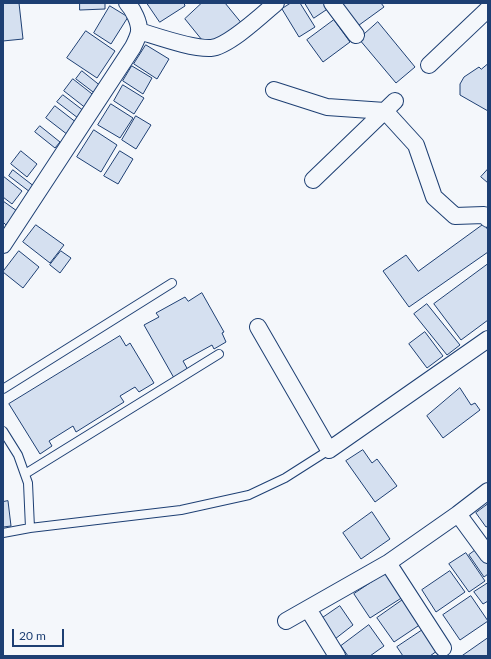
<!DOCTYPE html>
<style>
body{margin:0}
#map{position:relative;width:491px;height:659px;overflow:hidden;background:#f4f7fb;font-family:Lato,sans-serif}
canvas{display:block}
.frame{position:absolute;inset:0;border:4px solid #1d3f73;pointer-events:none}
.scale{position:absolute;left:12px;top:629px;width:52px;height:18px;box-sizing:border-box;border:2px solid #1d3f73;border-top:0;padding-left:5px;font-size:12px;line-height:14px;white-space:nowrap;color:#1d3f73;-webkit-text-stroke:3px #f4f7fb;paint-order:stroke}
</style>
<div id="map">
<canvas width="491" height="659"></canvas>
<div class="frame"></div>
<div class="scale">20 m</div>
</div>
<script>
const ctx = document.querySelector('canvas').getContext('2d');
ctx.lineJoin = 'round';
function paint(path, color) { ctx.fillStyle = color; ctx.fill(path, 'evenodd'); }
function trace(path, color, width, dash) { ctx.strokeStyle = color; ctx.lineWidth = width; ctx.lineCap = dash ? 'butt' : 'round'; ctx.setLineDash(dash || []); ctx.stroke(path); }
const building = new Path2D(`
 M3,3H19L23,39L3,41Z
 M80,3H105V9L80,10Z
 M147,3H184L185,6L160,22Z
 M202,3H225L243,25L221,43L202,40L185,19Z
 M291,3H300L315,27L299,37L282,9Z
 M305,3H326L329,8L314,18Z
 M343,3H381L384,7L355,28L339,6Z
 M110,6L128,17L111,44L94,33Z
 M334,20L350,42L323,62L307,40Z
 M378,22L415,67L396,83L359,39Z
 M86,31L115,51L97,78L67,58Z
 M146,45L169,59L157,79L134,64Z
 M488,64V111L460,95V84L464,77L479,67L481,69Z
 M132,66L152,78L143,94L123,81Z
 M82,71L102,87L97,95L76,79Z
 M73,79L96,97L87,109L64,91Z
 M123,85L144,98L134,114L114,101Z
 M63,95L84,111L78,118L57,102Z
 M111,104L133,118L120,138L98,125Z
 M55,106L77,123L68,135L46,118Z
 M136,116L151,125L136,149L122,140Z
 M40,126L60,142L55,148L35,132Z
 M94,130L117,145L101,172L77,157Z
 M21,151L37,164L27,177L11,164Z
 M120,151L133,159L118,184L104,176Z
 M488,169V183L481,177Z
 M13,170L35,187L30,192L9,176Z
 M3,176L22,191L12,204L3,197Z
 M3,201L17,211L6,225L3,222Z
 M484,224L488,230V252L409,307L383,271L406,255L418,271Z
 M36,225L64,245L50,263L23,242Z
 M19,251L39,267L23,288L3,272Z
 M61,251L71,258L60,273L50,265Z
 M488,264V320L461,340L434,304Z
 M202,293L224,332L222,333L226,342L214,349L212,345L183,361L188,370L174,378L144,325L159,317L156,313L185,297L188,301Z
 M427,304L460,345L447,355L414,314Z
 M425,332L443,356L427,368L409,344Z
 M120,336L126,346L130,343L154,383L139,392L135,387L120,396L124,402L76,432L73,426L49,441L52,446L40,454L9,404Z
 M460,388L471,405L475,403L480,410L443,438L427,416Z
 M363,450L372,463L377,459L397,486L375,502L346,461Z
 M8,501L11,526L3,527V502Z
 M488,504V526L486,527L476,513Z
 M372,512L390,539L361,559L343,533Z
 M477,549L488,564V574L484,577L469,555Z
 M466,553L485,581L469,592L449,564Z
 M450,571L465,592L436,612L422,590Z
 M387,572L403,597L370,618L354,594Z
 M488,583V601L483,604L474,592Z
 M471,596L488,621L460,640L443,615Z
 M404,599L421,624L394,642L377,618Z
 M340,606L353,625L335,639L321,619Z
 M369,625L384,646L370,656H348L341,646Z
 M427,627L441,648L430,656H403L397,647Z
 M488,638V656H462Z`);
paint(building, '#d5e0f0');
trace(building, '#1d3f73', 1);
const lane = new Path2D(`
 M3,389L172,283
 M3,431L18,455L28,483L30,528
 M25,474L219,354
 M3,533L30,528L181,510L249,495L285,478L329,450`);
const street = new Path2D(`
 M332,3L356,35
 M139,31C159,37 192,49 211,48C228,47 262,15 276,3
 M429,65L488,9
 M274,90L327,107L385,111L416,145L434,197L455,216L484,215L488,219
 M313,180L395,101
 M3,245L133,47C135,43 138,37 139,32C140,23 133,9 127,3
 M258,327L329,450L488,339
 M458,514L488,555
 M388,563L443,648
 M308,609L337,656
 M286,621L388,563L458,514L488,491`);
trace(lane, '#1d3f73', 10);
trace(street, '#1d3f73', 18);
trace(lane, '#f4f7fb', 8);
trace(street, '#f4f7fb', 16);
</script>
